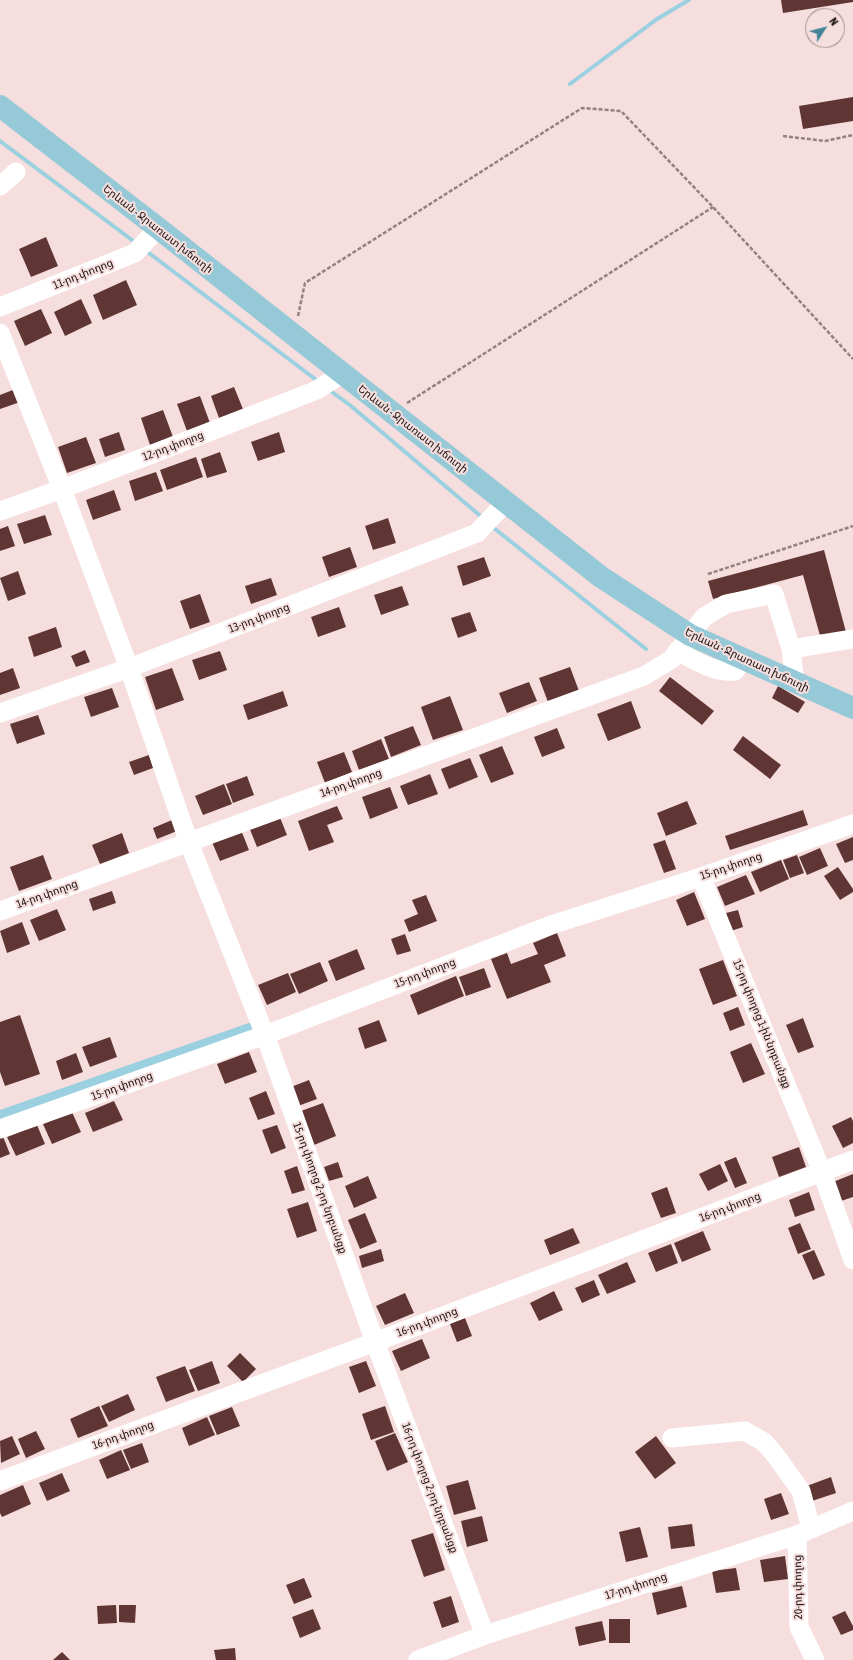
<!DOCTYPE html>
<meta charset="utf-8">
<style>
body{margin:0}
#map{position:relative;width:853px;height:1660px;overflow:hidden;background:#f5dedd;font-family:"Asap Condensed",sans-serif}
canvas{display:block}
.north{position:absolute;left:805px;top:8px;width:40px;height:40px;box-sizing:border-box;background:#f5dedd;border:1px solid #9d8c8b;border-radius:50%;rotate:54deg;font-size:11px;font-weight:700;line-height:16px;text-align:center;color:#191211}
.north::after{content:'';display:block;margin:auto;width:14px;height:18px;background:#458599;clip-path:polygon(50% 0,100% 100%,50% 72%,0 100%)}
</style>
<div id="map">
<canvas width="853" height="1660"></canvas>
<div class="north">N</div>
</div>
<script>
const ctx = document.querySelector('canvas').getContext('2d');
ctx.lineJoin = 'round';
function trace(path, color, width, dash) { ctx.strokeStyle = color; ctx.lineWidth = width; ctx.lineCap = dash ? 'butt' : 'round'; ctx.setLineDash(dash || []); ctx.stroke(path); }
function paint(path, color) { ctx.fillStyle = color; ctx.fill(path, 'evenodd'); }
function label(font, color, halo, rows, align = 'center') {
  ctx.font = font + ' "Asap Condensed","Noto Sans Armenian",sans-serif'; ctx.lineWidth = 4; ctx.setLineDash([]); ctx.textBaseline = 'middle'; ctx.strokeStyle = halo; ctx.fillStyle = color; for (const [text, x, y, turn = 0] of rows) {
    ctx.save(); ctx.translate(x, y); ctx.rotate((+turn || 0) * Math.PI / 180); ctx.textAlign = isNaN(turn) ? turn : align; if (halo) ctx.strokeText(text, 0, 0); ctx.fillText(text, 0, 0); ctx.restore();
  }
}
trace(new Path2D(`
 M570,84L657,19L689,0
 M0,141L136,243
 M145,250L319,382
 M328,389L351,406L484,519
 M490,525L646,649`), '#9bd0e1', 4);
trace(new Path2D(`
 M0,1118L254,1029`), '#9bd0e1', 15);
paint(new Path2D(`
 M781,0H853V2L783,13Z
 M853,97V121L803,129L799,106Z
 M46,237L58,266L31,277L19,249Z
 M126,280L137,305L103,320L93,295Z
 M81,299L92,323L65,336L54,312Z
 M41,309L52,333L25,346L14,321Z
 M234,387L243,409L219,418L211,396Z
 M18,388L23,401L0,409V395Z
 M200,396L210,423L187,431L177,404Z
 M163,410L173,437L150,445L141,418Z
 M119,432L125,450L105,457L99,439Z
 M279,432L285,452L258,461L251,442Z
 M86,437L96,463L67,473L58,447Z
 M220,452L227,472L207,478L201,459Z
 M196,457L203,477L167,490L160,470Z
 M156,472L163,491L135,501L129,481Z
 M114,490L121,510L93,520L86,500Z
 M45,515L52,535L24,544L17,524Z
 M388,518L396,543L373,550L365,526Z
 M8,526L15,546L0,551V529Z
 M350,547L357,567L329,577L322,557Z
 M824,550L846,632L821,639L803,575L713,599L708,581Z
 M484,557L491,576L463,586L457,566Z
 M18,571L26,594L8,601L0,578Z
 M271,578L277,595L251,604L245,586Z
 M402,586L409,605L381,615L374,595Z
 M200,594L210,622L190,629L180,601Z
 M339,607L346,627L318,637L311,617Z
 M470,612L477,631L458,638L451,618Z
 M56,627L62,647L34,657L28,637Z
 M85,650L90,662L76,667L71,656Z
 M220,651L227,670L199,680L192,660Z
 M570,667L579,691L548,702L539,678Z
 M13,668L20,688L0,695V673Z
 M172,668L184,700L156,710L145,677Z
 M670,677L714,711L702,725L659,691Z
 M529,682L537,701L507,713L499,693Z
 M778,686L805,702L798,713L772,698Z
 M112,688L119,707L91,717L84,697Z
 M283,691L288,706L248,720L243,705Z
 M450,696L463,730L433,740L421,707Z
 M631,701L641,728L608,741L597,714Z
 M38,715L45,734L17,744L10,724Z
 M413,726L421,745L391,757L384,737Z
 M557,728L565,748L542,757L534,737Z
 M743,736L781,765L770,779L733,750Z
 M381,739L389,759L359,770L352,751Z
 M502,746L514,774L491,783L479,755Z
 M344,752L352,772L325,783L317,762Z
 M149,755L153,768L134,775L129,762Z
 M470,758L478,777L449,789L441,769Z
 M430,774L438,794L408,805L400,786Z
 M247,776L254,795L233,803L226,784Z
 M224,784L232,804L203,815L195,796Z
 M390,787L398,808L370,819L362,797Z
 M687,801L697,824L666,836L657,813Z
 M337,806L343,819L327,825L334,842L309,851L298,821Z
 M803,810L808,825L730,850L725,836Z
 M279,815L287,835L257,847L249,827Z
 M172,820L177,831L157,839L153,828Z
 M241,830L249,850L220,861L212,842Z
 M122,833L129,853L100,864L92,845Z
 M853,837V860L845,863L836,844Z
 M665,840L676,869L664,873L653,844Z
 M820,848L828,866L807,875L799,857Z
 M43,855L52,879L19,891L10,867Z
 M797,855L804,873L790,878L783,860Z
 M781,860L789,879L760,892L751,872Z
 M838,867L853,889V892L840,900L824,876Z
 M746,875L755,894L725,906L717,887Z
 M112,891L116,903L93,911L89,899Z
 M694,892L705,919L687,926L676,900Z
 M426,895L437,921L409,932L404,920L418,914L412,900Z
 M57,909L66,930L39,941L30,920Z
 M738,910L743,927L731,931L726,913Z
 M22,922L30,944L7,953L0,931Z
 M557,933L566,956L544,965L551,982L507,999L491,959L507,953L511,964L538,954L533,943Z
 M405,934L411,951L397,955L391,939Z
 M357,949L365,969L336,981L328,961Z
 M723,960L737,996L713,1005L699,969Z
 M320,962L328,981L299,994L290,974Z
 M484,968L491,987L466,996L459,977Z
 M288,973L296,992L267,1005L258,985Z
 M456,976L464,996L418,1015L410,995Z
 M738,1007L745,1025L730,1031L723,1013Z
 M20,1015L40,1074L5,1086L0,1072V1022Z
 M803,1018L814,1047L798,1053L786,1025Z
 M379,1020L387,1041L365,1049L358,1028Z
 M110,1037L117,1057L90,1067L82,1047Z
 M751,1043L765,1074L743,1083L730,1052Z
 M249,1052L257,1072L225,1084L217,1064Z
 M76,1053L83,1072L62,1080L56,1061Z
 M309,1080L317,1099L298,1106L291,1087Z
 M266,1091L275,1114L258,1120L249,1098Z
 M114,1101L123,1120L93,1132L85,1113Z
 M323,1103L336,1136L314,1145L301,1111Z
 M72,1112L81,1132L52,1144L43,1124Z
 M851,1117L853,1121V1143L843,1148L832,1126Z
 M37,1125L45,1144L16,1156L7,1137Z
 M277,1125L286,1148L271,1154L262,1130Z
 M2,1134L10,1154L0,1158V1135Z
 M799,1147L806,1167L779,1177L772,1157Z
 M736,1157L747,1183L735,1188L724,1162Z
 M338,1162L343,1177L329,1181L324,1167Z
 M720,1164L728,1181L708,1191L699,1174Z
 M297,1166L305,1190L292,1194L284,1171Z
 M853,1174V1197L841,1201L833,1182Z
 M368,1176L377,1198L354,1208L345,1186Z
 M667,1187L676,1213L661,1218L651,1193Z
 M809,1192L815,1210L795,1217L789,1200Z
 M308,1202L317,1231L297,1238L287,1209Z
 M365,1213L377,1242L360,1249L348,1220Z
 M800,1223L811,1249L798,1254L788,1228Z
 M573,1228L580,1243L550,1255L544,1240Z
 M703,1231L711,1250L682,1262L674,1243Z
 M671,1244L678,1263L656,1272L648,1253Z
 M381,1249L384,1261L362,1268L359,1256Z
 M814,1250L825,1275L813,1280L802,1255Z
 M627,1262L636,1282L607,1294L598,1275Z
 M594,1280L600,1295L582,1303L575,1288Z
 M554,1291L563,1310L539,1321L530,1303Z
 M405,1293L414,1313L385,1325L376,1306Z
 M465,1318L472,1336L457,1342L450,1324Z
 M422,1339L430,1358L401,1371L392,1351Z
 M240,1353L256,1369L243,1382L227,1366Z
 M212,1361L220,1383L198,1391L189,1370Z
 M366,1361L376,1386L359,1393L349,1367Z
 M185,1366L195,1391L166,1402L156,1377Z
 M128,1394L135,1410L109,1422L101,1406Z
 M99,1406L108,1426L78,1438L70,1419Z
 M385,1406L394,1432L371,1440L362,1414Z
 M232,1407L240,1426L217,1435L209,1416Z
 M207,1417L215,1435L189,1446L182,1428Z
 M36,1431L45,1449L26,1458L18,1439Z
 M395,1433L408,1462L387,1471L375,1441Z
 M12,1436L20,1454L1,1463L0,1441Z
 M656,1436L676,1463L655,1479L635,1452Z
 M142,1443L149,1462L131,1469L123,1450Z
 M121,1450L130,1470L107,1479L99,1460Z
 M62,1473L70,1491L47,1501L39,1483Z
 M831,1477L836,1493L809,1502L804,1487Z
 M468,1480L476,1509L454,1515L446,1486Z
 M23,1485L31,1504L2,1517L0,1513V1495Z
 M781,1493L789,1514L771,1520L764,1499Z
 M482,1516L488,1541L467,1547L461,1521Z
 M692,1524L695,1546L671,1549L668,1527Z
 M640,1527L648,1557L626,1562L619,1532Z
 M433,1533L445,1570L424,1577L411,1540Z
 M785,1556L788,1579L764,1582L760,1560Z
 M736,1568L740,1590L716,1593L712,1571Z
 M304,1578L312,1597L294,1604L286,1585Z
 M682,1586L687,1607L657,1615L652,1593Z
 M451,1596L459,1622L442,1628L433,1602Z
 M116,1605L117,1623L98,1624L97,1606Z
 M119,1605H136L135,1623L119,1622Z
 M313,1609L321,1629L300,1638L292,1617Z
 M845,1611L853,1626V1630L841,1635L832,1617Z
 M609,1619H630V1643H609Z
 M602,1621L606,1640L579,1646L575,1627Z
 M235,1648L236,1660H216L214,1650Z
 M62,1652L70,1660H53Z`), '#5f3634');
trace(new Path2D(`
 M783,136L825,141L853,135
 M298,316L305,283L582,108L621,111L713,207L853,359
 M407,403L713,207
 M708,574L853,526`), '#918281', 2.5, [4, 2]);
trace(new Path2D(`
 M0,186L16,172
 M0,307L135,253L158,228
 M0,333L62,489L129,668L189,843L265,1035L375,1342L485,1635
 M0,511L62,489L317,390L343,373
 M791,649L853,639
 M677,651C696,661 714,673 735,671L743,660
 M0,713L129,668L477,533L506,502
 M701,877L822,1172L853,1260
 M0,911L644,676L672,659L704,617L726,604L774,594L791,649L795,683
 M0,1129L265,1035L551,925L701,877L853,824
 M672,1438L745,1431L764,1442L776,1456L801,1491L811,1528
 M0,1481L375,1342L853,1160
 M797,1535L799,1627L815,1660
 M418,1660L485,1635L797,1535L853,1511`), '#fff', 19);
trace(new Path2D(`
 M0,106L158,228L601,577L690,635L853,708`), '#95c9d8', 22);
label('11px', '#191211', '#f5dedd', [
 ["Երևան - Ջրառատ խճուղի",158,229,38],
 ["11-րդ փողոց",83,274,-22],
 ["Երևան - Ջրառատ խճուղի",413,429,38],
 ["12-րդ փողոց",173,446,-21],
 ["13-րդ փողոց",259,618,-21],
 ["Երևան - Ջրառատ խճուղի",747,660,25],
 ["14-րդ փողոց",351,783,-20],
 ["15-րդ փողոց",731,866,-19],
 ["14-րդ փողոց",47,894,-20],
 ["15-րդ փողոց",425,973,-21],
 ["15-րդ փողոց 1-ին նրբանցք",762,1024,68],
 ["15-րդ փողոց",122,1086,-20],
 ["15-րդ փողոց 2-րդ նրբանցք",320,1188,70],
 ["16-րդ փողոց",730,1207,-21],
 ["16-րդ փողոց",427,1322,-21],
 ["16-րդ փողոց",123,1435,-20],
 ["16-րդ փողոց 2-րդ նրբանցք",430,1488,69],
 ["17-րդ փողոց",636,1586,-18],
 ["20-րդ փողոց",798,1587,-91]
]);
</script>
